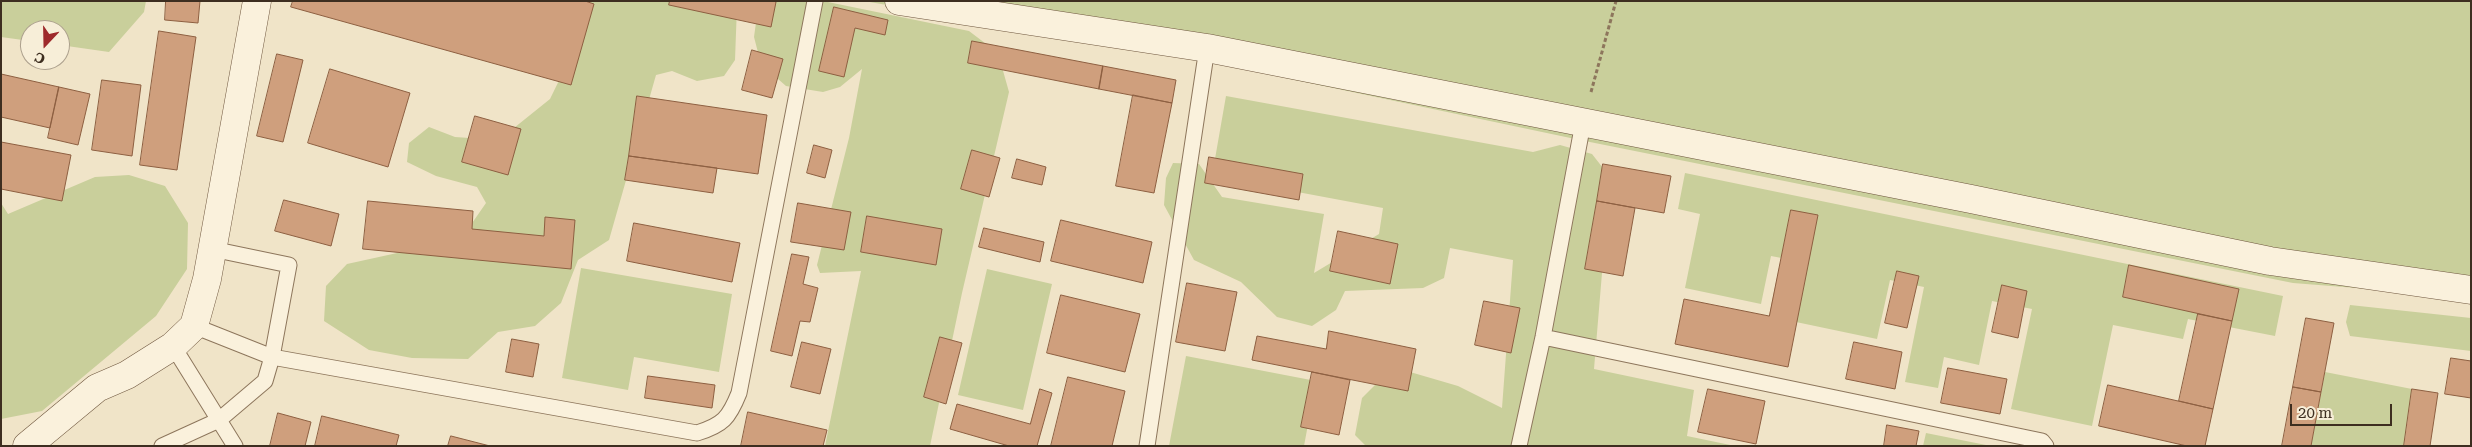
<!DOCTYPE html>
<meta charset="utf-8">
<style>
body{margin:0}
#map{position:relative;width:2472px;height:447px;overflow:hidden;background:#f0e4c8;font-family:"Roboto Serif",serif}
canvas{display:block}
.frame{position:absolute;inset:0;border:2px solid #3d2e20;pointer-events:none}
.north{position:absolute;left:20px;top:20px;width:50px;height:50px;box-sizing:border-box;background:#f7eed8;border:1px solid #ada18e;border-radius:50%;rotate:201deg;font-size:14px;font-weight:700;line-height:20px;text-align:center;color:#3d2e20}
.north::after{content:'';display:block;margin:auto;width:18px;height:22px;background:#9e2a2b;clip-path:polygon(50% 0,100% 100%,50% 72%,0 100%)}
.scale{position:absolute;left:2290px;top:404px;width:102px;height:22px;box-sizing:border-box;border:2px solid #3d2e20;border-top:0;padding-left:6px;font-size:15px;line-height:18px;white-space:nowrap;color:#3d2e20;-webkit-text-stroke:4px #f7eed8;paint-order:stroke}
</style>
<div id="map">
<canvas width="2472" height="447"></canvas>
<div class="frame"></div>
<div class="north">С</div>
<div class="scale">20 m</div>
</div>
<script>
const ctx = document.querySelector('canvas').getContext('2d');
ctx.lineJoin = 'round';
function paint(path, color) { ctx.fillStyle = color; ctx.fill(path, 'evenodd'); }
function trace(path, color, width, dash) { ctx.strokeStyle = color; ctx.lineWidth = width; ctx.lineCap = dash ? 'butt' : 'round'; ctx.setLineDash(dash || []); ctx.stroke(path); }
paint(new Path2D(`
 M1,1H146L144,12L109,52L60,45V30H30V41L1,37Z
 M538,1H732L737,6L735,60L724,76L697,81L672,71L656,75L609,240L578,260L561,303L535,326L498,332L468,359L412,358L369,350L324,321L326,286L347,264L461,239L486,203L477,187L436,176L407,162L409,143L429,127L455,137L499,140L550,99L589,19Z
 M759,1H823L969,31L998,53L1009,92L962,293L930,446H825L861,271L820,273L817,265L849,138L862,69L840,87L823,92L786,86L761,64L754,37Z
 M864,1H2471V297L2293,283L1580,140L1205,61Z
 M1226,96L1533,152L1560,145L1592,154L1610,177L1594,369L1694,390L1687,436L1735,446H1366L1355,435L1362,398L1393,367L1458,386L1502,408L1513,260L1450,248L1444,278L1423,288L1345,291L1336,310L1312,326L1277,317L1241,282L1194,260L1164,205L1166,178L1173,163L1199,164L1222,197L1324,214L1314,273L1379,234L1383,208L1212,176Z
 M1685,173L2283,296L2275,336L2188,319L2183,339L2113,325L2092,426L2011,409L2032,309L1992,301L1979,365L1944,357L1938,388L1905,382L1924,287L1890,280L1877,339L1796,322L1808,263L1771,256L1761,304L1685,288L1700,214L1678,209Z
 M129,175L165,186L188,223L187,269L156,316L42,411L1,419V203L8,214L95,177Z
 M581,268L732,294L719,372L634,357L628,390L562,378Z
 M987,269L1052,284L1023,410L958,395Z
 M2350,305L2471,318V351L2350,336L2346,322Z
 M1186,356L1316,381L1304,446H1169Z
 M2325,372L2412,389L2404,446H2311Z
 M1926,433L1991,446H1923Z`), '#c9cf9b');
const building = new Path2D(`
 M166,1H200L198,23L165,20Z
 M293,1H585L594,4L571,85L291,7Z
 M670,1H774L776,2L771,27L669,5Z
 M834,7L888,20L885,35L855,28L844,77L819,71Z
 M159,31L196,37L177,170L140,165Z
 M972,41L1103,66L1099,89L968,63Z
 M752,50L783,59L772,98L742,90Z
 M277,54L303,60L283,142L257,136Z
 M1103,66L1176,80L1172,103L1099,89Z
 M330,69L410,93L388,167L308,143Z
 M1,74L59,87L50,128L1,117Z
 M102,80L141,85L132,156L92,150Z
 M59,87L90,94L78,145L48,138Z
 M1133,95L1172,103L1154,193L1116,186Z
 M637,96L767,115L758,174L629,156Z
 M475,116L521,129L508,175L462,162Z
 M1,142L71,155L62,201L1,189Z
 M814,145L832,150L825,178L807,173Z
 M972,150L1000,158L989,197L961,189Z
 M629,156L717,168L713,193L625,180Z
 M1209,157L1303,174L1299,200L1205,183Z
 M1017,159L1046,167L1042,185L1012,178Z
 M1603,164L1671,176L1664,213L1597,201Z
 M284,200L339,214L331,246L275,231Z
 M368,201L473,211L472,229L544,236L545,217L575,220L571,269L363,249Z
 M1597,201L1635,208L1623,276L1585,269Z
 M798,203L851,212L844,250L791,242Z
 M1791,210L1818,215L1788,367L1675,344L1684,299L1769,316Z
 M867,216L942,229L936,265L861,252Z
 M1061,220L1152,242L1143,283L1051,261Z
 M634,223L740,243L732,282L627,261Z
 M984,228L1044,242L1040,262L979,247Z
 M1338,231L1398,244L1390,284L1330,271Z
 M792,254L809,257L803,284L818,288L810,322L800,321L792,356L771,351Z
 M2129,265L2239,289L2232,321L2123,297Z
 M1897,271L1919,276L1907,328L1885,323Z
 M1187,283L1237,292L1225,351L1176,342Z
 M2002,285L2027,291L2018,338L1992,332Z
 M1061,295L1140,314L1125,372L1047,353Z
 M1484,301L1520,308L1511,353L1475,345Z
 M2198,314L2232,321L2213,409L2179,401Z
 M2306,318L2334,323L2321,392L2293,387Z
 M1329,331L1416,349L1408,391L1252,360L1257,336L1326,349Z
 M940,337L962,343L946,404L924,397Z
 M512,339L539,344L533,377L506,372Z
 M802,342L831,349L820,394L791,387Z
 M1854,342L1902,352L1895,389L1846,379Z
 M2451,358L2471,361V398L2445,394Z
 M1948,368L2007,379L2000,414L1941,403Z
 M1312,372L1350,380L1339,435L1301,427Z
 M648,376L715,385L712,408L645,398Z
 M1068,377L1125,391L1112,446H1051Z
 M2108,385L2213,409L2205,446H2187L2099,426Z
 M2293,387L2321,392L2311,446H2282Z
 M1040,389L1052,393L1037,446H1009L950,429L957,404L1030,424Z
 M1708,389L1765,401L1756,444L1698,432Z
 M2412,389L2438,393L2430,446H2404Z
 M748,412L827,430L823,446H741Z
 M278,413L311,422L305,446H270Z
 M322,416L399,435L396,446H315Z
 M1887,425L1919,431L1916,446H1884Z
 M451,436L490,446H448Z`);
paint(building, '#cf9f7d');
trace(building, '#8d5f41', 1);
const lane = new Path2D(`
 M194,326L272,357L697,433C723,425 729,418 739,393L815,1
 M1543,337L2042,441L2046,446
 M173,346L235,446
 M162,446L219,420L265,381L272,357L289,265L212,249
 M1147,446L1207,48
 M1519,446L1543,337L1583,123`);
const secondary = new Path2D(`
 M899,1L1207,48L1971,199L2270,261L2471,290
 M27,446L97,388L127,375L173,346L194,326L207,279L257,1`);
trace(lane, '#8d765c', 17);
trace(secondary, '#6f573f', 29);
trace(new Path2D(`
 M1591,92L1616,1`), '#8d765c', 3, [4, 2.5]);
trace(lane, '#faf1dc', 15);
trace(secondary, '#faf1dc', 28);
</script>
